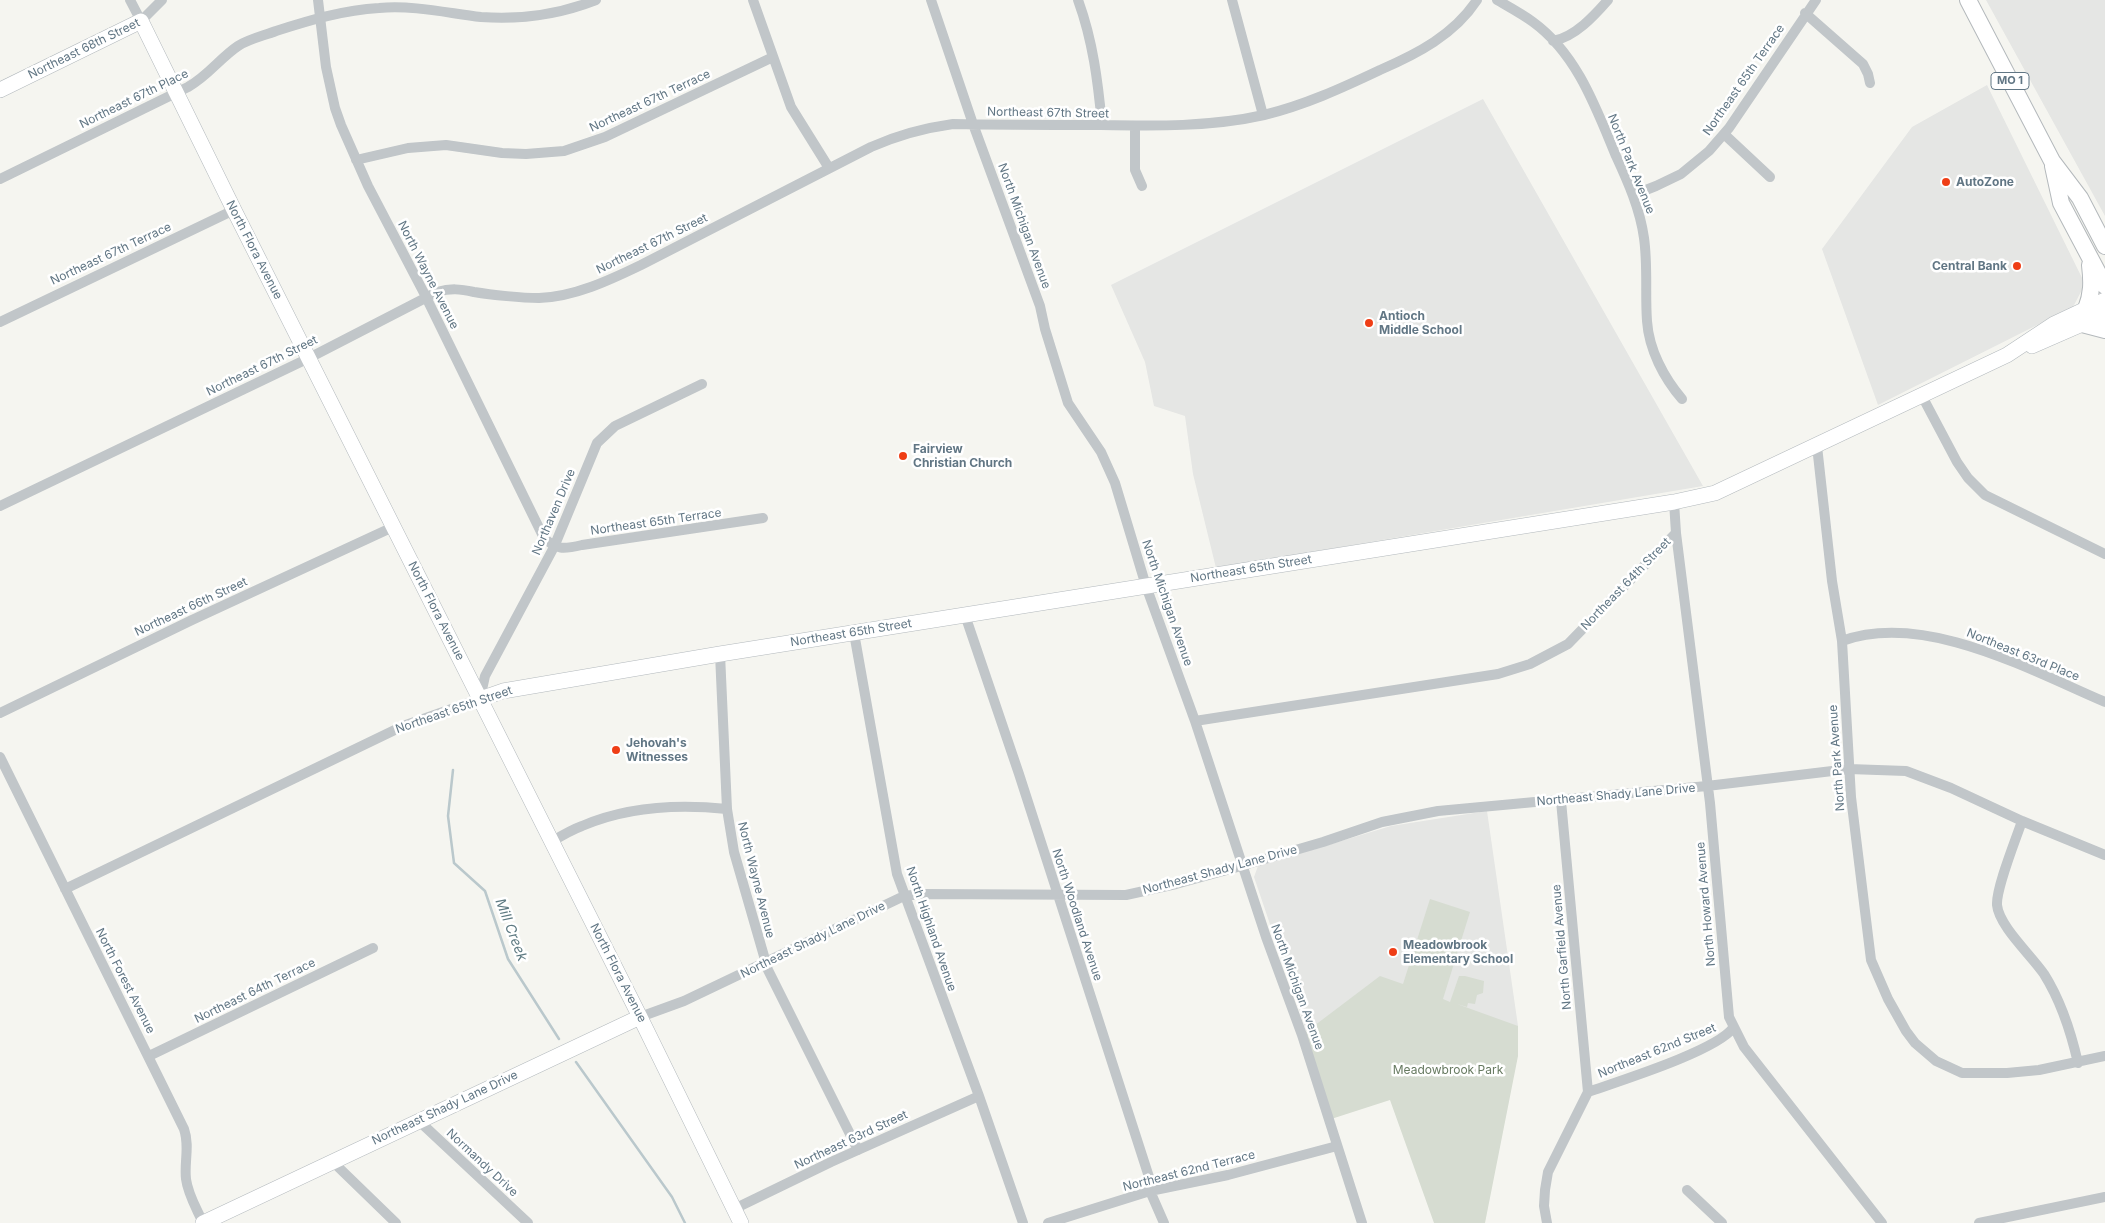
<!DOCTYPE html>
<style>
body{margin:0}
canvas{display:block;background:#f5f5f0}
</style>
<canvas width="2105" height="1223"></canvas>
<script>
const ctx = document.querySelector('canvas').getContext('2d');
ctx.lineJoin = 'round';
function paint(path, color) { ctx.fillStyle = color; ctx.fill(path, 'evenodd'); }
function trace(path, color, width, dash) { ctx.strokeStyle = color; ctx.lineWidth = width; ctx.lineCap = dash ? 'butt' : 'round'; ctx.setLineDash(dash || []); ctx.stroke(path); }
function label(font, color, halo, rows, align = 'center') {
  ctx.font = font + ' Inter,sans-serif'; ctx.lineWidth = 5; ctx.setLineDash([]); ctx.textBaseline = 'middle'; ctx.strokeStyle = halo; ctx.fillStyle = color; for (const [text, x, y, turn = 0] of rows) {
    ctx.save(); ctx.translate(x, y); ctx.rotate((+turn || 0) * Math.PI / 180); ctx.textAlign = isNaN(turn) ? turn : align; if (halo) ctx.strokeText(text, 0, 0); ctx.fillText(text, 0, 0); ctx.restore();
  }
}
paint(new Path2D(`
 M1986,0H2105V216Z
 M1987,85L2085,284L2073,307L1878,405L1822,249L1912,127Z
 M1483,99L1703,486L1216,568L1193,474L1185,416L1154,406L1145,362L1111,285Z
 M1487,811L1518,1026V1056L1335,1116L1254,877L1258,866L1391,826Z`), '#e5e6e4');
paint(new Path2D(`
 M1430,899L1470,912L1443,999L1450,1002L1459,976H1465L1484,981L1483,993L1477,995L1475,1004L1468,1003L1467,1007L1457,1004L1518,1026V1056L1485,1223H1434L1390,1100L1325,1121L1302,1035L1380,976L1403,984Z`), '#d6dcd1');
trace(new Path2D(`
 M453,770L448,816L454,863L485,891L508,959L559,1039
 M576,1062L672,1197L685,1223`), '#bac8cc', 2.5);
const secondary = new Path2D(`
 M0,90L141,21L234,210L640,1017L741,1223
 M2032,346L2105,314
 M480,699L503,691L720,654L1674,502L1715,493L2007,355L2054,324L2105,300
 M203,1223L640,1017`);
const primary = new Path2D(`
 M1968,0L2052,161L2080,198L2105,246
 M2053,166L2061,203L2105,286
 M2086,309C2092,294 2092,282 2090,265
 M2082,324L2105,330`);
trace(secondary, '#b3b9bd', 16);
trace(primary, '#b4b9bc', 18);
trace(new Path2D(`
 M130,0L141,21L162,0
 M318,0L326,67L335,108L341,125L368,186L424,293L543,536C555,551 565,549 582,545L763,518
 M753,0L791,107L829,168
 M931,0L973,124L1040,306L1045,329L1068,403L1101,452L1115,483L1146,586L1195,721L1266,937L1302,1035L1362,1223
 M1078,0C1093,41 1098,82 1102,125
 M1232,0L1263,115
 M1497,0C1509,7 1522,14 1533,22C1577,54 1596,108 1616,156C1628,182 1640,209 1644,238C1648,266 1645,294 1647,321C1649,350 1664,378 1682,399
 M1805,13L1863,64L1868,74L1870,83
 M1553,41C1575,37 1594,16 1608,0
 M1135,126V170L1142,186
 M1724,134L1770,177
 M356,160L408,148L446,145L502,153L526,154L564,151L605,137L773,57
 M0,179L188,87C208,76 220,58 238,46C249,39 263,36 276,31C310,20 344,10 379,8C414,5 447,13 481,17C520,20 560,14 596,0
 M1633,195L1656,186L1681,174L1709,151L1729,128L1816,0
 M0,322L234,210
 M1922,396L1957,462L1968,478L1985,495L2105,554
 M1817,446L1832,581L1842,641L1851,797L1871,960L1888,999L1906,1031L1915,1043L1936,1061L1962,1073H2007L2039,1070L2105,1056
 M0,506L309,358L437,292C451,288 460,289 474,292C492,295 522,298 539,298C574,297 610,280 641,265L871,147C898,135 924,128 953,124C1003,125 1052,125 1101,125C1155,126 1211,127 1264,115C1305,105 1342,88 1380,70C1417,54 1454,35 1477,0
 M1676,533L1710,803L1729,1017L1744,1047L1882,1223
 M965,615L1019,774L1150,1180V1191L1164,1223
 M854,633L897,874L979,1096L1023,1223
 M1842,641C1924,611 2030,670 2105,702
 M720,654L727,809L734,852L768,970L858,1150
 M0,713L192,620L393,527
 M1195,721L1498,674L1530,664L1568,644L1676,533L1674,502
 M0,757L184,1129C190,1146 184,1162 186,1179C188,1195 197,1209 203,1223
 M2022,821C2016,839 1996,888 1997,905C1999,926 2031,955 2044,974C2061,1001 2071,1032 2078,1063
 M551,842C561,836 571,830 582,826C626,807 679,804 727,809
 M65,889L403,726L480,699L485,676L554,547L597,443L615,426L702,384
 M640,1017L684,1001L904,896L921,894L1126,895L1176,884L1234,868L1323,842L1382,822L1438,811L1707,786L1849,769L1906,771L1951,788L2022,821L2105,855
 M149,1056L373,948
 M1588,1092C1619,1081 1716,1051 1733,1028
 M419,1121L528,1223
 M332,1161L396,1223
 M1687,1190L1722,1223
 M734,1209L831,1162L979,1096
 M1048,1223L1150,1191L1228,1175L1337,1146
 M1547,1223L1544,1206L1545,1190L1548,1172L1588,1092L1561,801
 M1979,1223L2105,1197`), '#c1c6c9', 10);
trace(secondary, '#fff', 15);
trace(primary, '#fff', 16);
for (const [x, y, r, color] of [
 [1946,182,5,"#ef3e16"],
 [2017,266,5,"#ef3e16"],
 [1369,323,5,"#ef3e16"],
 [903,456,5,"#ef3e16"],
 [616,750,5,"#ef3e16"],
 [1393,952,5,"#ef3e16"]
]) { const dot = new Path2D(); dot.arc(x, y, r, 0, 2 * Math.PI); ctx.fillStyle = color; ctx.fill(dot); trace(dot, '#fff', 2); }
for (const [x, y, w] of [
 [2010,81,38]
]) { const box = new Path2D(); box.roundRect(x - w / 2, y - 8.5, w, 17, 4); ctx.fillStyle = '#fff'; ctx.fill(box); trace(box, '#617684', 1); }
label('bold 11px', '#617684', null, [
 ["MO 1",2010,81]
]);
label('12px', '#617684', '#fff', [
 ["Northeast 68th Street",84,49,-26],
 ["Northeast 65th Terrace",1744,80,-55],
 ["Northeast 67th Place",134,99,-26],
 ["Northeast 67th Terrace",650,101,-25],
 ["Northeast 67th Street",1048,113,1],
 ["North Park Avenue",1631,164,68],
 ["North Michigan Avenue",1024,226,70],
 ["Northeast 67th Street",652,244,-26],
 ["North Flora Avenue",254,250,63],
 ["Northeast 67th Terrace",111,254,-25],
 ["North Wayne Avenue",428,275,63],
 ["Northeast 67th Street",262,366,-26],
 ["Northaven Drive",554,512,-67],
 ["Northeast 65th Terrace",656,522,-8],
 ["Northeast 65th Street",1251,569,-9],
 ["Northeast 64th Street",1626,584,-46],
 ["North Michigan Avenue",1167,603,71],
 ["Northeast 66th Street",191,607,-25],
 ["North Flora Avenue",436,611,63],
 ["Northeast 65th Street",851,633,-9],
 ["Northeast 63rd Place",2023,655,22],
 ["Northeast 65th Street",454,710,-19],
 ["North Park Avenue",1837,758,-94],
 ["Northeast Shady Lane Drive",1616,795,-5],
 ["Northeast Shady Lane Drive",1220,870,-15],
 ["North Wayne Avenue",756,880,76],
 ["North Howard Avenue",1706,904,-95],
 ["North Woodland Avenue",1077,915,72],
 ["North Highland Avenue",931,929,71],
 ["Northeast Shady Lane Drive",813,940,-26],
 ["North Garfield Avenue",1562,947,-95],
 ["North Flora Avenue",618,973,63],
 ["North Forest Avenue",125,981,63],
 ["North Michigan Avenue",1297,987,70],
 ["Northeast 64th Terrace",255,991,-26],
 ["Northeast 62nd Street",1657,1051,-22],
 ["Northeast Shady Lane Drive",445,1108,-25],
 ["Northeast 63rd Street",851,1140,-25],
 ["Normandy Drive",482,1163,43],
 ["Northeast 62nd Terrace",1189,1171,-14]
]);
label('bold 12px', '#617684', '#fff', [
 ["AutoZone",1956,182],
 ["Central Bank",2007,266,"right"],
 ["Antioch",1379,316],
 ["Middle School",1379,330],
 ["Fairview",913,449],
 ["Christian Church",913,463],
 ["Jehovah's",626,743],
 ["Witnesses",626,757],
 ["Meadowbrook",1403,945],
 ["Elementary School",1403,959]
], 'left');
label('12px', '#677a61', '#fff', [
 ["Meadowbrook Park",1448,1070]
]);
label('italic 14px', '#5d7981', '#fff', [
 ["Mill Creek",511,930,69]
]);
</script>
